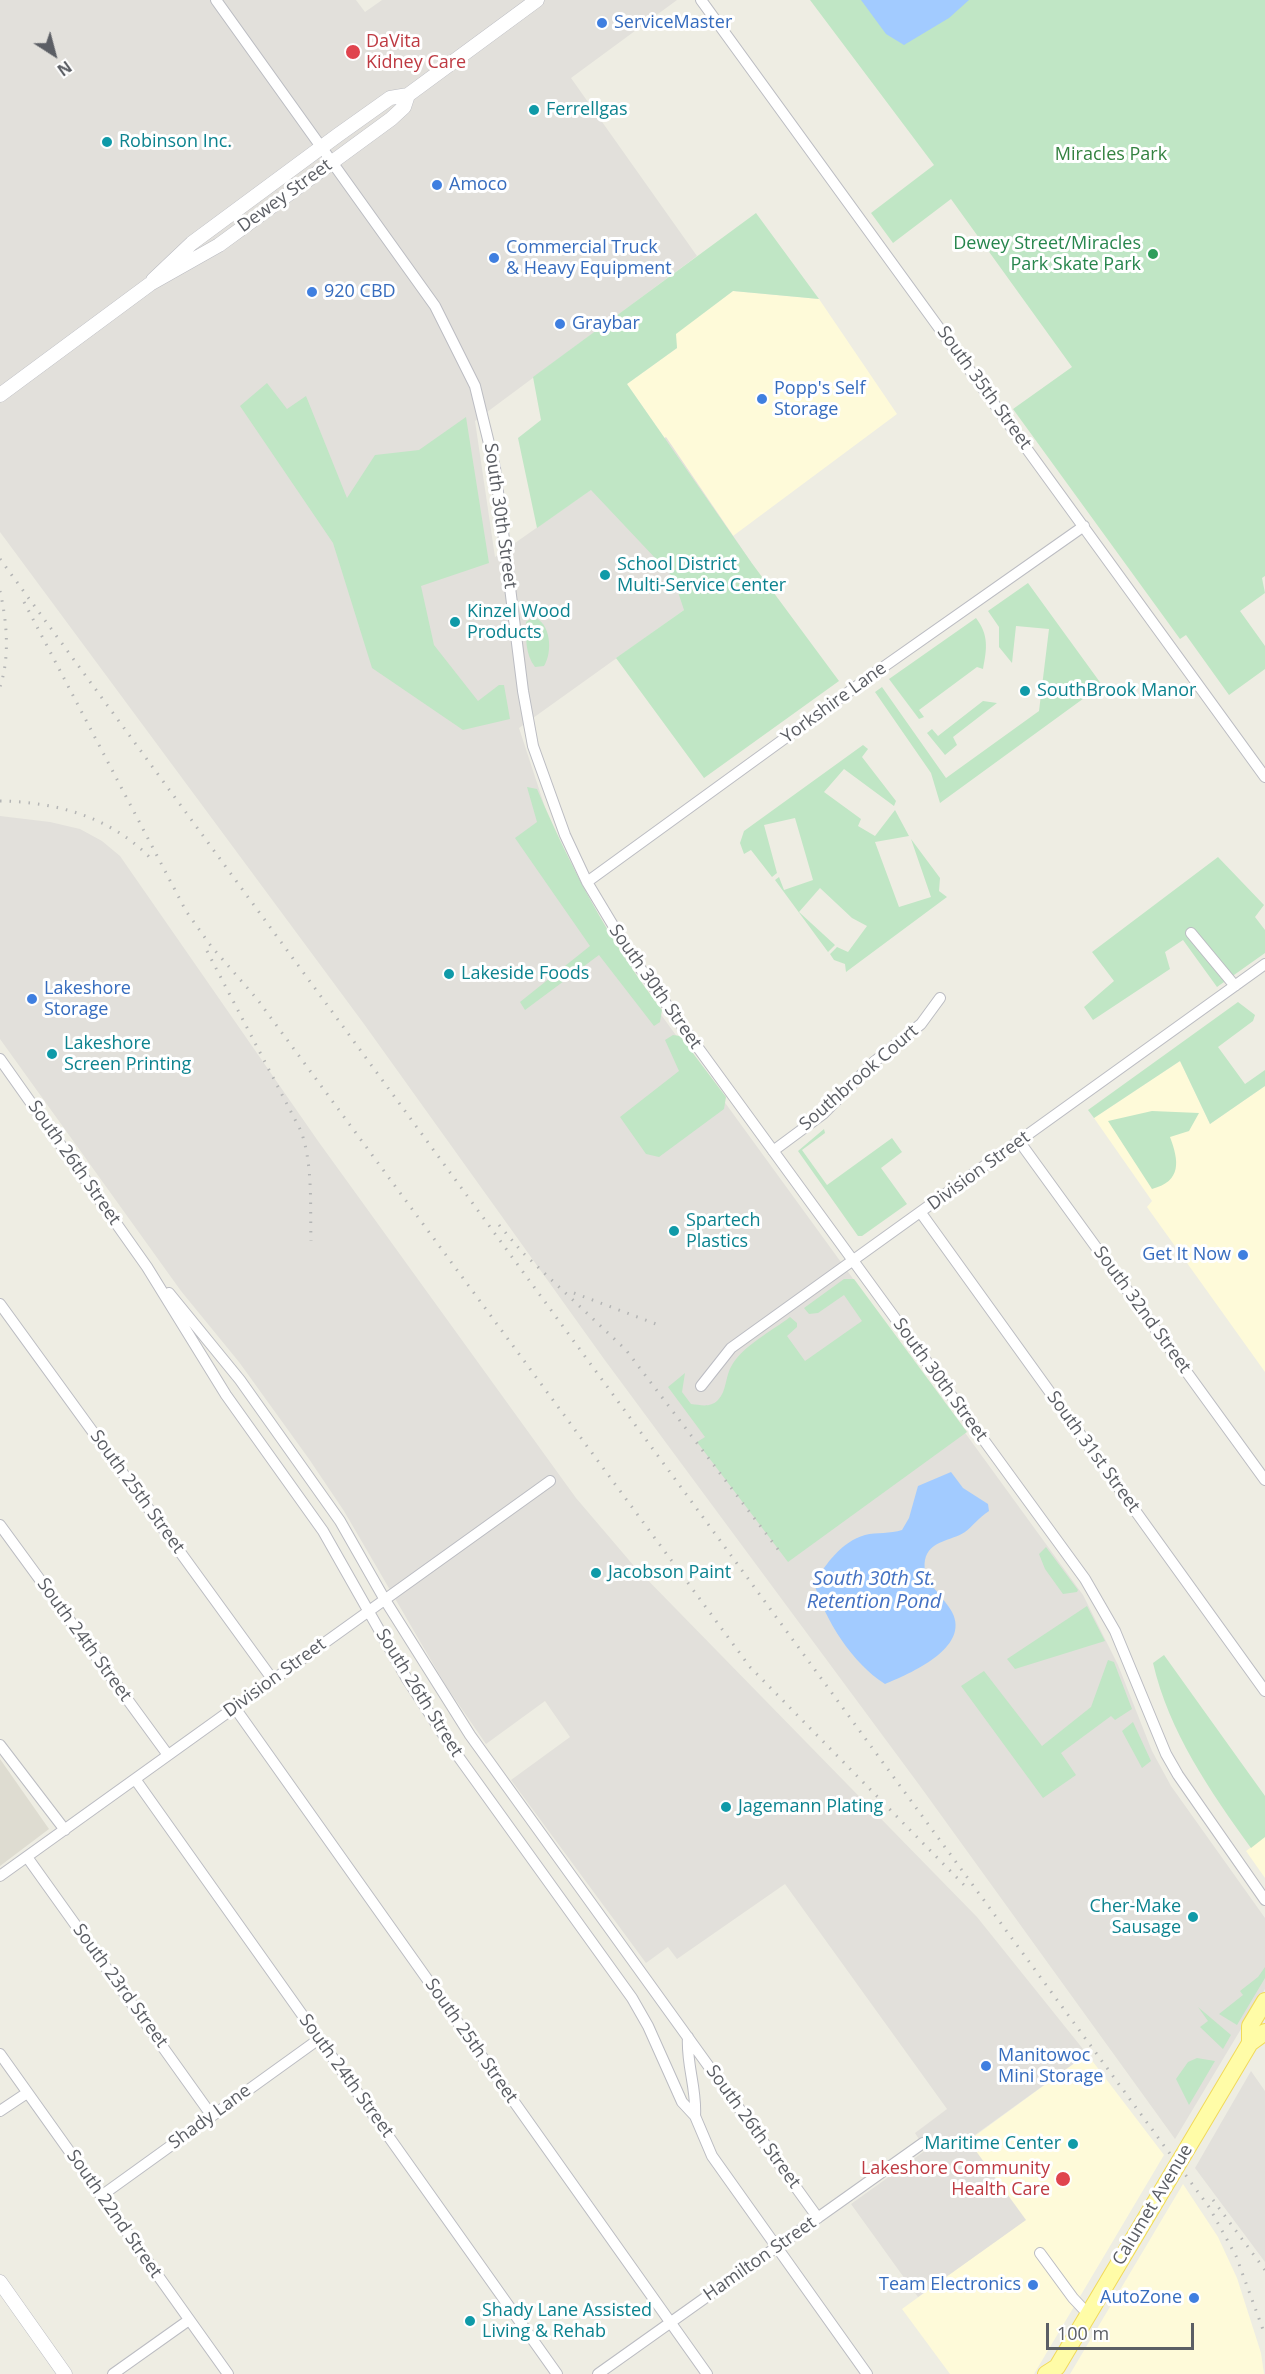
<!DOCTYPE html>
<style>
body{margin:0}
#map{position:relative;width:1265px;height:2374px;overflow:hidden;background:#eeede3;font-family:"Open Sans",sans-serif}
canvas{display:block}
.north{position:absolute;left:24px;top:24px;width:60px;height:60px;-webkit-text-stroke:4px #fff;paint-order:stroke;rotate:144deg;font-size:16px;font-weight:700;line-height:24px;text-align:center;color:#5b5e64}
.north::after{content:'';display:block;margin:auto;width:21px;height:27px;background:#5b5e64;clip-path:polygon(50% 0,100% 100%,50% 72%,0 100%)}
.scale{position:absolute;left:1046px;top:2323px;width:148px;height:27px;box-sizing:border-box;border:3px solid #5b5e64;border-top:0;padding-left:8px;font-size:18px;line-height:21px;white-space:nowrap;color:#5b5e64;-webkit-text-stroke:4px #fff;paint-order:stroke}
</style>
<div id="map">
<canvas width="1265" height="2374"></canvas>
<div class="north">N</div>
<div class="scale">100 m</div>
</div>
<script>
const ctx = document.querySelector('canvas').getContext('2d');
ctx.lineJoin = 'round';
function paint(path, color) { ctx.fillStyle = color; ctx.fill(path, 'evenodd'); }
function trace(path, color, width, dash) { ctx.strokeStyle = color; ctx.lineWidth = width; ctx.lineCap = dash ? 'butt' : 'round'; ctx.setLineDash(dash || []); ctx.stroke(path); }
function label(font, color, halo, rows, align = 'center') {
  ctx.font = font + ' "Open Sans",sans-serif'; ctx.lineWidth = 6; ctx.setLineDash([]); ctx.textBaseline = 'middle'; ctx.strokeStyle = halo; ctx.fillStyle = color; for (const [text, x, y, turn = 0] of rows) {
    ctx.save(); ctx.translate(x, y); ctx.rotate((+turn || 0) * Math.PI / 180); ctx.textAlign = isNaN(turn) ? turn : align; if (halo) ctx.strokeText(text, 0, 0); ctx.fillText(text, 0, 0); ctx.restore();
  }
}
paint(new Path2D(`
 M733,291L819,299L897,414L733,536L627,384L677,348L675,334Z
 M1180,1061L1210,1124L1265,1086V1372L1147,1207L1152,1201L1094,1118Z
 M1265,1837V1878L1246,1851Z
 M1087,2054L1164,2155L1034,2374H950L902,2309L1025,2220L968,2141Z
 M1183,2184L1218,2237L1237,2278L1261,2353L1264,2374H1070Z`), '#fefad9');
paint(new Path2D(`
 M0,0H356L365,12L382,0H677L571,78L697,256L475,421L495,557L666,437L751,562L519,728L559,850L622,961L1083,1595L1118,1665L1152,1751L1171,1786L1265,1918V1989L1175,2139L920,1786L604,1359L364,1024L0,532Z
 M0,816L50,822L80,829L102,841L120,856L318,1141L576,1498L634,1566L977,1917L1087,2054L968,2140L1026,2220L918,2297L851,2204L926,2150L915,2133L947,2109L785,1884L677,1959L668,1947L646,1963L511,1780L570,1737L545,1701L486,1744L446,1686L344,1511L309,1459L239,1362L181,1291L0,1039Z
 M1251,2071L1265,2091V2262L1195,2168Z`), '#e2e0db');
paint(new Path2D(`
 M0,1759L49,1829L0,1866Z`), '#dedcd1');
paint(new Path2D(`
 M810,0H1265V576L1262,578L1265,593L1240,611L1265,646V669L1229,695L1186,635L1180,639L1013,409L1072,367L951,199L893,243L871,213L934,165Z
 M756,213L819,299L733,291L676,334L677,348L627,384L751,562L839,681L704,778L616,658L684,610L673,577L591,490L537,528L518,438L541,420L533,377Z
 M267,383L287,409L306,396L347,498L375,455L419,450L466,417L489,563L421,586L434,645L478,701L499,685H504L510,719L463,730L372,668L333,543L240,406Z
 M1028,583L1102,685L940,803L931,773L875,692L882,687L946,778L1039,711L1049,629L1016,626L1012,663L999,647V627L988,611Z
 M533,617C551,622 553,652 544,666L535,667C525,654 526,638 526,622Z
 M976,618C989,635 987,649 983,669L977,667L919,710L924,717L919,719L889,679Z
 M983,701L997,703L953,737L957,745L945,755L927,733L932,729L938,736Z
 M863,745L868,749L862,757L896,801L894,806L844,769L824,792L861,819L858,826L875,836L895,810L909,836L875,842L899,907L931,897L911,839L940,878L939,891L947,897L846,972L845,964L834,960L830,954L837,947L848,952L867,926L852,918L820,888L799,912L835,945L828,952L775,880L779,877L784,890L813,880L795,818L764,825L777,873L772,877L751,850L744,854L740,843L744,831Z
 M527,787L537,789C571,868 609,941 662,1010L660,1022L654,1026L599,955L525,1010L520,1002L590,946L515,838L537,822Z
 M1218,857L1264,905L1255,917L1265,930V953L1217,987L1183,940L1165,952L1170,969L1093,1020L1084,1007L1114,981L1092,952Z
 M1238,1002L1255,1015L1253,1021L1218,1047L1245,1084L1265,1070V1086L1210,1124L1180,1061L1094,1118L1088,1110Z
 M673,1035L680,1036L726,1097L724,1109L659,1157L646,1154L620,1117L679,1071L665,1040Z
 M1152,1111L1199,1113L1189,1131L1170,1137C1179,1161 1182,1181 1152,1189L1108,1121Z
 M824,1129L825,1133L802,1150L827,1185L892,1138L902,1152L881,1168L907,1204L862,1236H858L798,1151Z
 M844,1279H854L967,1432L788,1562L697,1442L705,1437L668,1387L685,1373L682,1392L691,1404C701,1405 710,1408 718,1400C727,1391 725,1376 732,1365C744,1345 772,1331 790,1317L797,1323V1327L787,1336L805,1361L862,1321L844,1295L818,1313L809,1314L804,1308Z
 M1046,1547L1078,1590L1077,1592L1063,1594L1045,1569L1039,1554Z
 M1087,1606L1105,1641L1015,1669L1007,1659Z
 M1164,1655L1265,1796V1837L1251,1848C1210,1791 1169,1732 1153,1663Z
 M1108,1660L1114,1662L1132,1709L1115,1720L1111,1716L1061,1753L1076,1775L1043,1798L961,1686L984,1671L1042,1746L1091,1707Z
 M1133,1722L1151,1761L1142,1768L1122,1731Z
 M1265,1967V1978L1237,2025L1219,2014L1243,1995L1240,1991L1258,1977Z
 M1198,2007L1231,2035L1223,2049L1200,2027L1208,2021Z
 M1197,2058L1215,2061L1189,2105L1176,2079L1188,2062Z`), '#c0e6c5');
paint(new Path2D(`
 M861,0H969L949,18L904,45L886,34Z
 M951,1472L963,1488L988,1504L989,1511C978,1518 973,1526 965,1532C952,1541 929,1540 925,1560C921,1581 943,1595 952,1612C971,1648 909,1674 885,1684C852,1663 825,1620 814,1583C827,1563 841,1542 865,1535C877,1532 890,1534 902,1530L909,1518L918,1486Z`), '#a2cbff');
const minor = new Path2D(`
 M216,0L435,306L475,386L495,468L523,691L533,746L565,835L587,882L632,957L1085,1579L1115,1631L1166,1754L1178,1775L1265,1900
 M701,0L1265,777
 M587,882L872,675L1084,526
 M1191,933L1235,986
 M0,1059L147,1267L226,1395L323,1531L407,1679L450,1745L632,1998L648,2026L682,2102L695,2116L712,2156L867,2374
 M1019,1141L1265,1480
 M773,1151L823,1114L874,1062L921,1024L940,998
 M921,1213L1265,1691
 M169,1293L240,1380L340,1521L385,1600L470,1735L818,2218
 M0,1304L273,1680
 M701,1386L731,1348L1265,964
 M0,1525L168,1755
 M235,1708L707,2374
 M0,1745L65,1830
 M135,1779L557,2374
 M27,1857L212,2116
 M0,1876L550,1481
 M688,2037C686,2064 697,2089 695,2116
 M0,2054L228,2374
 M0,2111L27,2093
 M101,2196L319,2039
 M1040,2253L1073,2298L1088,2314
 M113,2374L189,2320
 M598,2374L923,2143`);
const tertiary = new Path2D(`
 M153,280L192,243L338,135L390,98L408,95
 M0,395L150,284L219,245L391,119L404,107L408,95L537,0
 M0,2282L65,2374`);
const primary = new Path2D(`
 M1250,2043L1265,2032
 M1046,2374L1057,2367L1250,2043V2026L1265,2001`);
trace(minor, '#bbbcc2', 12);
trace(tertiary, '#bbbcc2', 15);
trace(primary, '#f1da59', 18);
trace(minor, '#fff', 10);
trace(tertiary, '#fff', 14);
trace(primary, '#fffca7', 16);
trace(new Path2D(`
 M0,559L1209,2207L1236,2256L1265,2335
 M0,591C7,622 10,657 0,687
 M24,602L186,911L211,946L257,999L750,1667L969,1890
 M0,801C59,802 114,818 154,862
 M207,951L301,1131C313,1165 310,1205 311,1241
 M499,1225L522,1252L626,1350L780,1552
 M574,1293L656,1324
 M1213,2200L1265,2270`), '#b4b5b5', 3, [1.5, 8]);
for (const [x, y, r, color] of [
 [602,23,6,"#3f7fe0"],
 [353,52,8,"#e0444e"],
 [534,110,6,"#0f9aa8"],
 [107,142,6,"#0f9aa8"],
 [437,185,6,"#3f7fe0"],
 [1153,254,6,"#2e9e5b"],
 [494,258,6,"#3f7fe0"],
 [312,292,6,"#3f7fe0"],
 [560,324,6,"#3f7fe0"],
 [762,399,6,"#3f7fe0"],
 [605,575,6,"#0f9aa8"],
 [455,622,6,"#0f9aa8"],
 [1025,691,6,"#0f9aa8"],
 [449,974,6,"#0f9aa8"],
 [32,999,6,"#3f7fe0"],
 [52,1054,6,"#0f9aa8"],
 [674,1231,6,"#0f9aa8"],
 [1243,1255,6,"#3f7fe0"],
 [596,1573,6,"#0f9aa8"],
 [726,1807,6,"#0f9aa8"],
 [1193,1917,6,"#0f9aa8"],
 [986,2066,6,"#3f7fe0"],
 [1073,2144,6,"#0f9aa8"],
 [1063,2179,8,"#e0444e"],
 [1033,2285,6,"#3f7fe0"],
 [1194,2298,6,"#3f7fe0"],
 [470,2321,6,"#0f9aa8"]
]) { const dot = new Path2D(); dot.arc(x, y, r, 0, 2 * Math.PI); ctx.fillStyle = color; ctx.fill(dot); trace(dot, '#fff', 2); }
label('18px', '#366cbe', '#fff', [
 ["ServiceMaster",614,23],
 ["Amoco",449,185],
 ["Commercial Truck",506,248],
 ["& Heavy Equipment",506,269],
 ["920 CBD",324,292],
 ["Graybar",572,324],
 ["Popp's Self",774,389],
 ["Storage",774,410],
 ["Lakeshore",44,989],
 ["Storage",44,1010],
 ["Get It Now",1231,1255,"right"],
 ["Manitowoc",998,2056],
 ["Mini Storage",998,2077],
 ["Team Electronics",1021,2285,"right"],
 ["AutoZone",1182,2298,"right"]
], 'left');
label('18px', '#be3a42', '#fff', [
 ["DaVita",366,42],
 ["Kidney Care",366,63],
 ["Lakeshore Community",1050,2169,"right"],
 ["Health Care",1050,2190,"right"]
], 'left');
label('18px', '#0d838f', '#fff', [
 ["Ferrellgas",546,110],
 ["Robinson Inc.",119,142],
 ["School District",617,565],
 ["Multi-Service Center",617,586],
 ["Kinzel Wood",467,612],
 ["Products",467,633],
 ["SouthBrook Manor",1037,691],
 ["Lakeside Foods",461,974],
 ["Lakeshore",64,1044],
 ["Screen Printing",64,1065],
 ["Spartech",686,1221],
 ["Plastics",686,1242],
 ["Jacobson Paint",608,1573],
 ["Jagemann Plating",738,1807],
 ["Cher-Make",1181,1907,"right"],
 ["Sausage",1181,1928,"right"],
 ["Maritime Center",1061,2144,"right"],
 ["Shady Lane Assisted",482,2311],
 ["Living & Rehab",482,2332]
], 'left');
label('18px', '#348241', '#fff', [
 ["Miracles Park",1111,155]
]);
label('18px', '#5b5e64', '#fff', [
 ["Dewey Street",285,196,-36],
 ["South 35th Street",984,388,54],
 ["South 30th Street",500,516,82],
 ["Yorkshire Lane",834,703,-36],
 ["South 30th Street",655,987,55],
 ["Southbrook Court",859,1078,-41],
 ["South 26th Street",74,1163,55],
 ["Division Street",979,1171,-36],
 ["South 32nd Street",1142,1310,54],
 ["South 30th Street",940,1380,54],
 ["South 31st Street",1093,1452,54],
 ["South 25th Street",137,1492,54],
 ["South 24th Street",84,1640,54],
 ["Division Street",275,1678,-36],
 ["South 26th Street",419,1693,58],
 ["South 23rd Street",120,1986,54],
 ["South 25th Street",471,2041,55],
 ["South 24th Street",346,2076,54],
 ["Shady Lane",210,2117,-36],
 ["South 26th Street",753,2127,54],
 ["Calumet Avenue",1153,2205,-59],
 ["South 22nd Street",114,2214,55],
 ["Hamilton Street",760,2259,-35]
]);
label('18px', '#27864d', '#fff', [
 ["Dewey Street/Miracles",1141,244],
 ["Park Skate Park",1141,265]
], 'right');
label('italic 20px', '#4472c3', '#fff', [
 ["South 30th St.",874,1579],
 ["Retention Pond",874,1602]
]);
</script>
